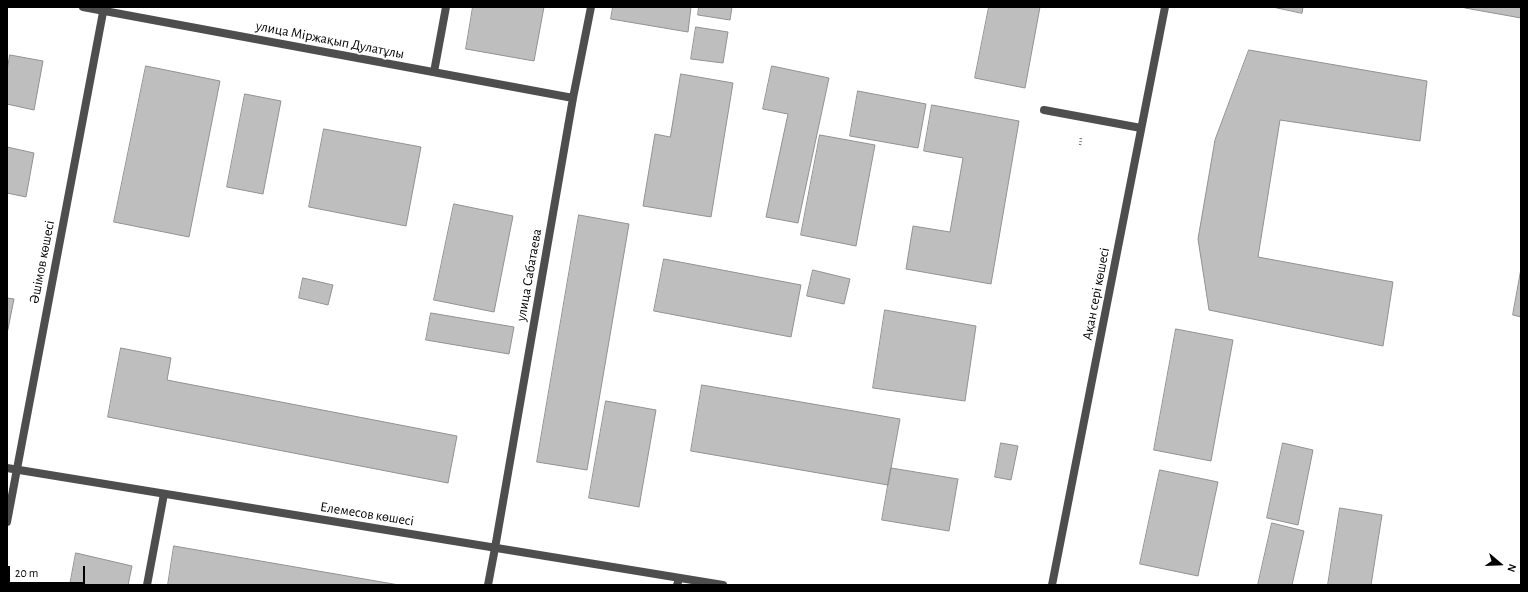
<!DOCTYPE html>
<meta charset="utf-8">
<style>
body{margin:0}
#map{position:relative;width:1528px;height:592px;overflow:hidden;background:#fff;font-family:"Alegreya Sans",sans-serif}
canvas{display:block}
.frame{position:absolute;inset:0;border:8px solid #000;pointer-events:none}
.north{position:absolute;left:1480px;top:544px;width:40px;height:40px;-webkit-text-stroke:3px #fff;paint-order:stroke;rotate:109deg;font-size:11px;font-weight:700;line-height:16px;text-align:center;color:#000}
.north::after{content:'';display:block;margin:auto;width:14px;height:18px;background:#000;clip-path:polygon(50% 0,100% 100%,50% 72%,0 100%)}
.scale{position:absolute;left:8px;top:566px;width:77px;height:18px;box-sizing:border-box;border:2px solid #000;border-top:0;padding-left:5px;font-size:12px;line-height:14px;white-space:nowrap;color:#000;-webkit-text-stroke:3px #fff;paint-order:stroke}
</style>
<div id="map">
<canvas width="1528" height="592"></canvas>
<div class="frame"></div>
<div class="north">N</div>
<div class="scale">20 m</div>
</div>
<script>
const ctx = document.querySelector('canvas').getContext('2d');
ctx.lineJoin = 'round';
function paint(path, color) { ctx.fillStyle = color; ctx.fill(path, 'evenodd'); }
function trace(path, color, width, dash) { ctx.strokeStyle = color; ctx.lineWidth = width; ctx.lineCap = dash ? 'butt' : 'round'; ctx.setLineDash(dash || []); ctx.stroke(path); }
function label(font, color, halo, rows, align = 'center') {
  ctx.font = font + ' "Alegreya Sans",sans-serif'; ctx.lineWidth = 4; ctx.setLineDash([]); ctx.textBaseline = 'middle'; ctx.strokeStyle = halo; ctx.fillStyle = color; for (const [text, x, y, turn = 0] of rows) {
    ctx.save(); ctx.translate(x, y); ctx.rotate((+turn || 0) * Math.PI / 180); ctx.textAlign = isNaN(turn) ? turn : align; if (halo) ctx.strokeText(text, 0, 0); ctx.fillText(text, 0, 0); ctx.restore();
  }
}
const building = new Path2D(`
 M473,7H544L534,61L466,49Z
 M613,7H691L688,32L611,19Z
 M699,7H732L730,20L698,15Z
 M989,7H1040L1025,88L975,78Z
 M1273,7H1303L1302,13Z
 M1465,7H1521V18L1465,8Z
 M696,27L728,32L723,63L691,59Z
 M1249,50L1427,81L1420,141L1280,120L1258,257L1393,282L1383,346L1209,310L1198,239L1215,140Z
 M10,55L43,61L34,110L7,104V72Z
 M146,66L220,81L189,237L114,222Z
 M772,66L829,78L798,223L766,217L788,114L763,109Z
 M681,74L733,83L711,217L643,206L655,134L670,137Z
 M858,91L926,104L918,148L850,136Z
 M245,94L281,101L263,194L227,187Z
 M932,105L1019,121L991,284L906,269L913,226L950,232L963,158L924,151Z
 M324,129L421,147L406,226L309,207Z
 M820,135L875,145L856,246L801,235Z
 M7,147L34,153L26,197L7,193Z
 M454,204L513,216L494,312L434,300Z
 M579,215L629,224L587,470L537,462Z
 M664,259L801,285L791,337L654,311Z
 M1521,269V317L1513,315Z
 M813,270L850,279L844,304L807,296Z
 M303,278L333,285L328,305L299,298Z
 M7,298L14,299L7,334Z
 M885,310L976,326L965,401L873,388Z
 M431,313L514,327L509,354L426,340Z
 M1176,329L1233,340L1211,461L1154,450Z
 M121,348L171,358L167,380L457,436L448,483L108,417Z
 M702,385L900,419L888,485L691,451Z
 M606,401L656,410L639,507L589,498Z
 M1001,443L1018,446L1011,480L995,477Z
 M1283,443L1313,450L1298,525L1267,518Z
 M891,468L958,479L949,531L882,520Z
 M1160,470L1218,482L1198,576L1140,564Z
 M1340,508L1382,515L1371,585H1328Z
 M1272,523L1304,531L1292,585H1258Z
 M174,546L399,585H168Z
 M76,553L132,566L128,585H70Z`);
paint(building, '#bebebe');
trace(building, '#929292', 1);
trace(new Path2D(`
 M1080,145L1081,137`), '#707070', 2.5, [1, 2]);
trace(new Path2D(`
 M434,72L446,7
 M1044,110L1141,128
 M147,585L164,494
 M488,585L495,548
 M677,585L679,579`), '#4e4e4e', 8);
trace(new Path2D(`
 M83,7L573,98
 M7,468L723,585
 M495,548L573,98L591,7`), '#4e4e4e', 8);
trace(new Path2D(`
 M7,522L104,7
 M1052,585L1165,7`), '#4e4e4e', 8);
label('14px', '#000', '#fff', [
 ["улица Міржақып Дулатұлы",330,40,11],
 ["Әшімов көшесі",42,262,-79],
 ["улица Сабатаева",529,275,-80],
 ["Ақан сері көшесі",1096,294,-79],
 ["Елемесов көшесі",367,514,9]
]);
</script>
